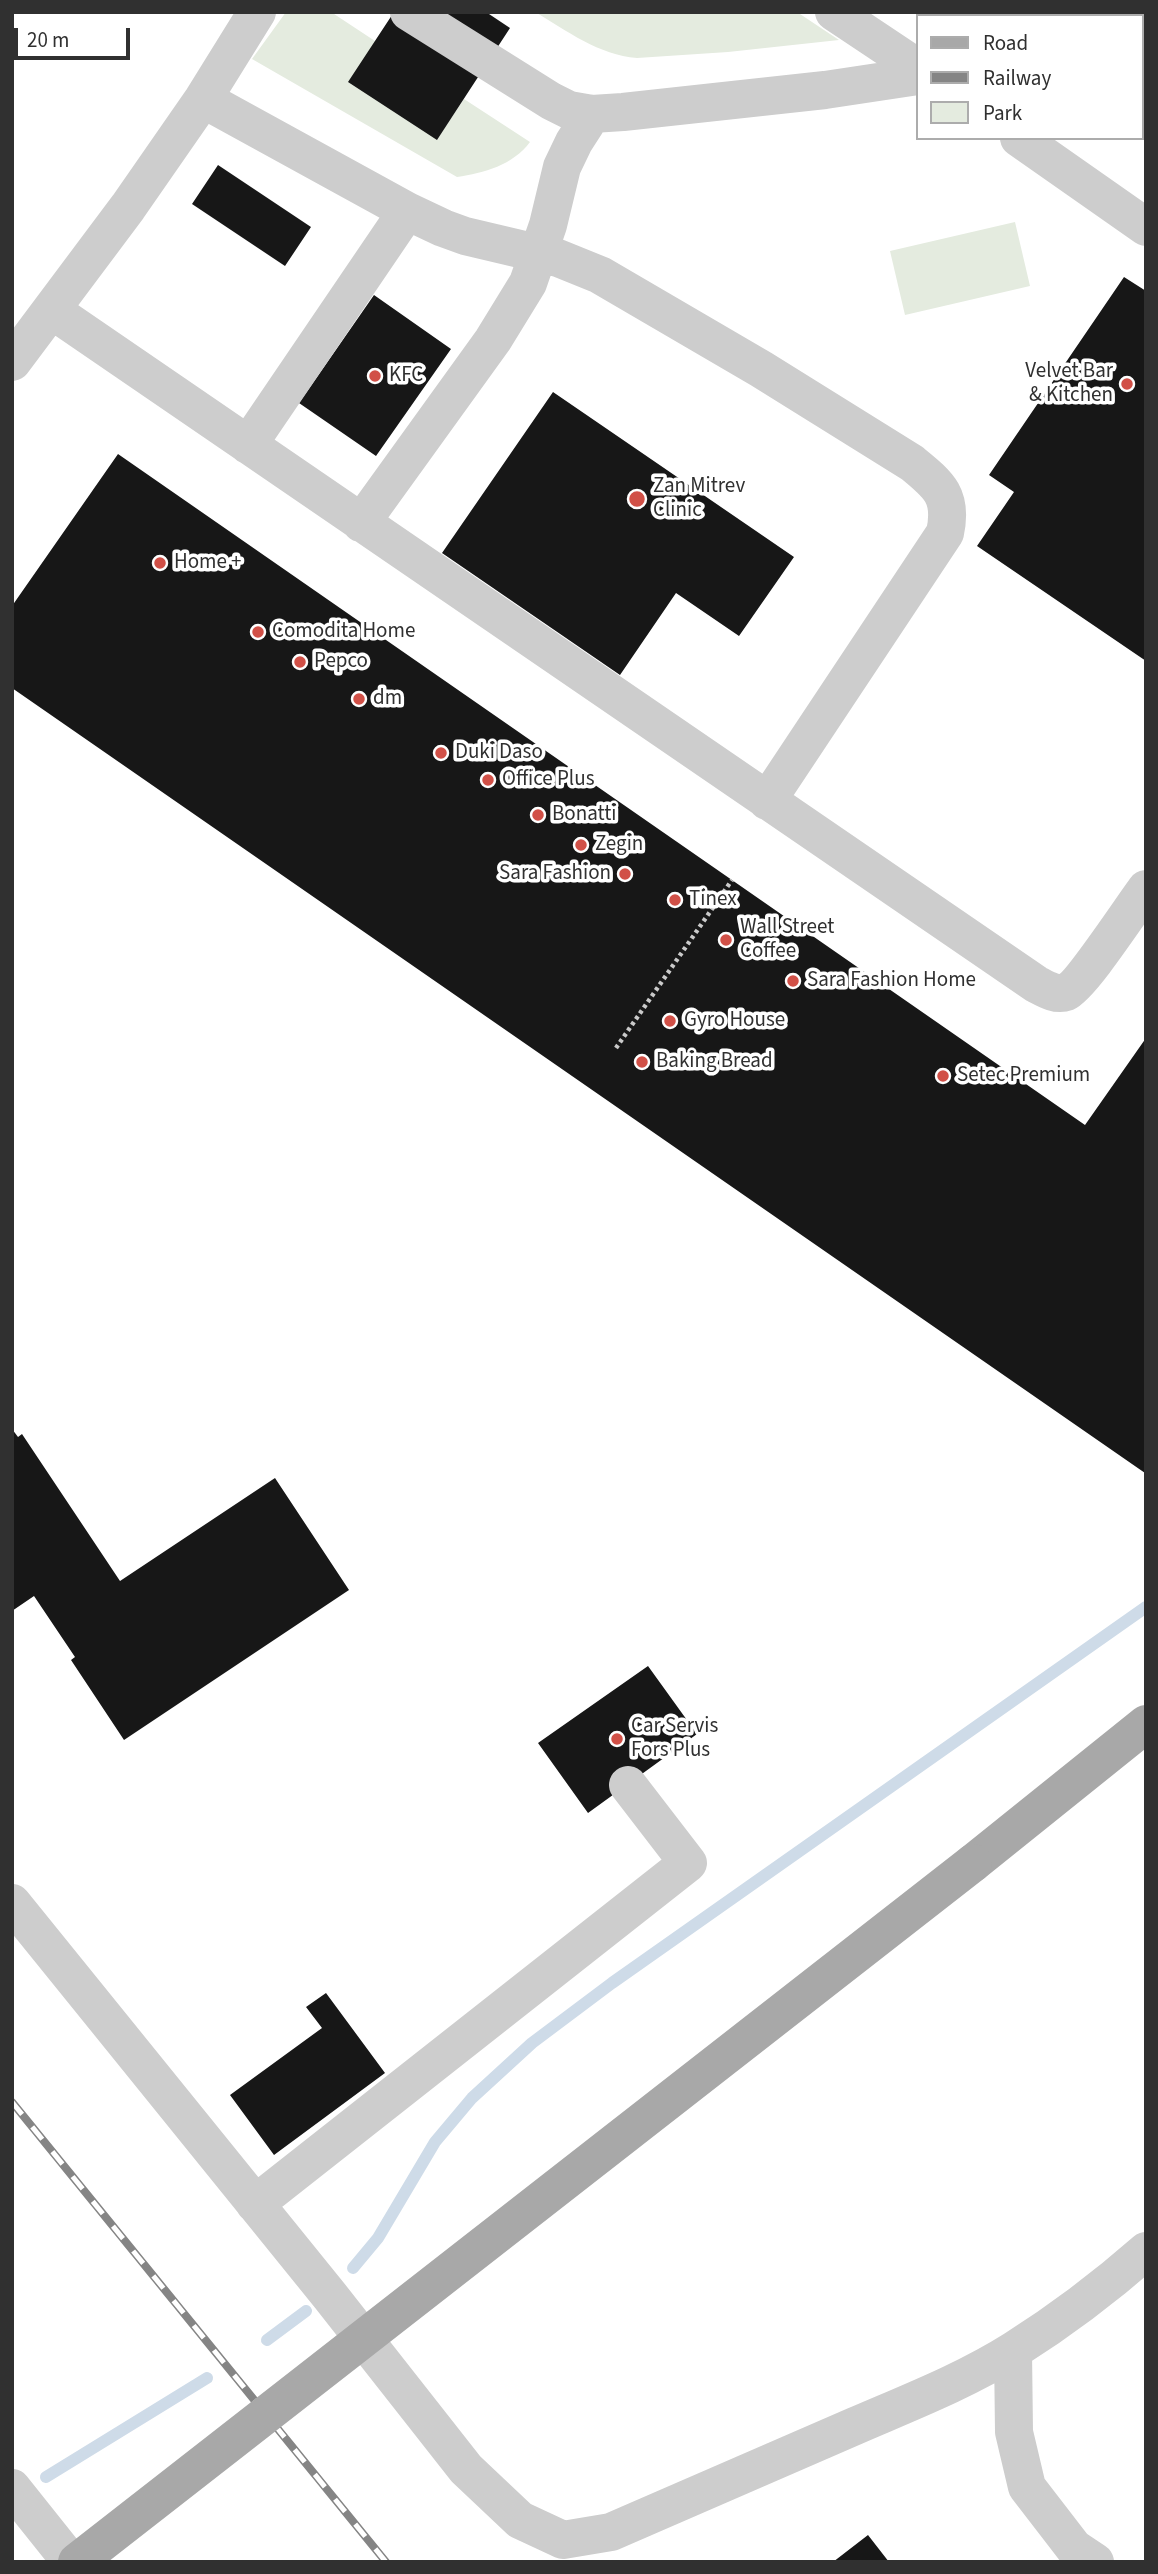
<!DOCTYPE html>
<style>
body{margin:0}
#map{position:relative;width:1158px;height:2574px;overflow:hidden;background:#fff;font-family:"Source Sans 3",sans-serif}
canvas{display:block}
.frame{position:absolute;inset:0;border:14px solid #303030;pointer-events:none}
.legend{position:absolute;left:916px;top:14px;width:228px;height:126px;box-sizing:border-box;background:#fff;border:2px solid #acacac;margin:0;padding:9px 12px;list-style:none;font-size:21px;color:#303030}
.legend li{display:flex;align-items:center;gap:14px;height:35px}
.legend b{width:35px;border:2px solid #acacac}
.scale{position:absolute;left:14px;top:28px;width:116px;height:32px;box-sizing:border-box;border:4px solid #303030;border-top:0;padding-left:9px;font-size:21px;line-height:24px;white-space:nowrap;color:#303030;-webkit-text-stroke:5px #fff;paint-order:stroke}
</style>
<div id="map">
<canvas width="1158" height="2574"></canvas>
<div class="frame"></div>
<ul class="legend">
<li><b style="height:9px;background:#a8a8a8"></b>Road</li>
<li><b style="height:9px;background:#858585"></b>Railway</li>
<li><b style="height:19px;background:#e4ebdf"></b>Park</li>
</ul>
<div class="scale">20 m</div>
</div>
<script>
const ctx = document.querySelector('canvas').getContext('2d');
ctx.lineJoin = 'round';
function paint(path, color) { ctx.fillStyle = color; ctx.fill(path, 'evenodd'); }
function trace(path, color, width, dash) { ctx.strokeStyle = color; ctx.lineWidth = width; ctx.lineCap = dash ? 'butt' : 'round'; ctx.setLineDash(dash || []); ctx.stroke(path); }
function label(font, color, halo, rows, align = 'center') {
  ctx.font = font + ' "Source Sans 3",sans-serif'; ctx.lineWidth = 7; ctx.setLineDash([]); ctx.textBaseline = 'middle'; ctx.strokeStyle = halo; ctx.fillStyle = color; for (const [text, x, y, turn = 0] of rows) {
    ctx.save(); ctx.translate(x, y); ctx.rotate((+turn || 0) * Math.PI / 180); ctx.textAlign = isNaN(turn) ? turn : align; if (halo) ctx.strokeText(text, 0, 0); ctx.fillText(text, 0, 0); ctx.restore();
  }
}
paint(new Path2D(`
 M286,12H331L375,41L437,139L464,99L530,142C513,165 484,173 457,177L252,59Z
 M535,12H797L839,40L728,52L637,58C599,55 567,31 535,12Z
 M1015,222L1030,286L905,315L890,251Z`), '#e4ebdf');
trace(new Path2D(`
 M353,2268L378,2238L435,2142L472,2098L532,2043L612,1983L1146,1607
 M267,2340L306,2311
 M46,2477L207,2378`), '#cedbe8', 12);
paint(new Path2D(`
 M394,12H486L510,28L437,140L348,82Z
 M218,165L311,227L285,266L192,204Z
 M1124,277L1146,291V661L977,546L1014,492L989,475Z
 M374,295L451,349L376,456L299,403Z
 M553,392L794,557L739,636L676,593L620,675L442,553Z
 M118,454L1085,1125L1146,1038L1145,1473L12,688V606Z
 M12,1429L18,1437L22,1434L120,1581L275,1478L349,1590L124,1740L71,1660L75,1657L34,1596L12,1611Z
 M648,1666L697,1734L588,1813L538,1743Z
 M326,1993L385,2073L274,2155L230,2095L322,2028L306,2007Z
 M868,2535L889,2562H833Z`), '#171717');
trace(new Path2D(`
 M616,1048L732,880`), '#cacaca', 4.5, [3.5, 3.5]);
trace(new Path2D(`
 M409,12L551,101L569,110L592,114L623,112L825,90L918,76
 M834,12L918,68
 M203,99L407,211L443,228L465,236L558,258L600,275L761,369L912,463C939,485 953,496 945,533L767,801
 M1019,138L1146,227
 M53,311L1036,984C1044,988 1056,996 1066,992C1081,986 1133,906 1146,889
 M12,362L128,207L203,99L257,12
 M248,445L407,211
 M361,523L493,340L528,283L548,225L562,167L574,142L592,114
 M12,1903L330,2296L466,2469L520,2520L563,2540L611,2532C693,2497 774,2461 855,2426C908,2403 965,2381 1014,2350C1060,2321 1105,2287 1146,2251
 M255,2204L688,1863L628,1785
 M1013,2351L1014,2432L1027,2487L1074,2548L1095,2562
 M12,2488L71,2562`), '#cdcdcd', 38);
trace(new Path2D(`
 M973,1863L1146,1724`), '#a8a8a8', 38);
const rail = new Path2D(`
 M12,2102L386,2562`);
trace(rail, '#858585', 8);
trace(rail, '#fff', 5, [16]);
trace(new Path2D(`
 M77,2562L973,1863`), '#a8a8a8', 38);
for (const [x, y, r, color] of [
 [375,376,7,"#d15047"],
 [1127,384,7,"#d15047"],
 [637,499,9,"#d15047"],
 [160,563,7,"#d15047"],
 [258,632,7,"#d15047"],
 [300,662,7,"#d15047"],
 [359,699,7,"#d15047"],
 [441,753,7,"#d15047"],
 [488,780,7,"#d15047"],
 [538,815,7,"#d15047"],
 [581,845,7,"#d15047"],
 [625,874,7,"#d15047"],
 [675,900,7,"#d15047"],
 [726,940,7,"#d15047"],
 [793,981,7,"#d15047"],
 [670,1021,7,"#d15047"],
 [642,1062,7,"#d15047"],
 [943,1076,7,"#d15047"],
 [617,1739,7,"#d15047"]
]) { const dot = new Path2D(); dot.arc(x, y, r, 0, 2 * Math.PI); ctx.fillStyle = color; ctx.fill(dot); trace(dot, '#fff', 2.5); }
label('21px', '#303030', '#fff', [
 ["Velvet Bar",1113,372,"right"],
 ["& Kitchen",1113,396,"right"],
 ["KFC",389,376],
 ["Zan Mitrev",653,487],
 ["Clinic",653,511],
 ["Home +",174,563],
 ["Comodita Home",272,632],
 ["Pepco",314,662],
 ["dm",373,699],
 ["Duki Daso",455,753],
 ["Office Plus",502,780],
 ["Bonatti",552,815],
 ["Zegin",595,845],
 ["Sara Fashion",611,874,"right"],
 ["Tinex",689,900],
 ["Wall Street",740,928],
 ["Coffee",740,952],
 ["Sara Fashion Home",807,981],
 ["Gyro House",684,1021],
 ["Baking Bread",656,1062],
 ["Setec Premium",957,1076],
 ["Car Servis",631,1727],
 ["Fors Plus",631,1751]
], 'left');
</script>
